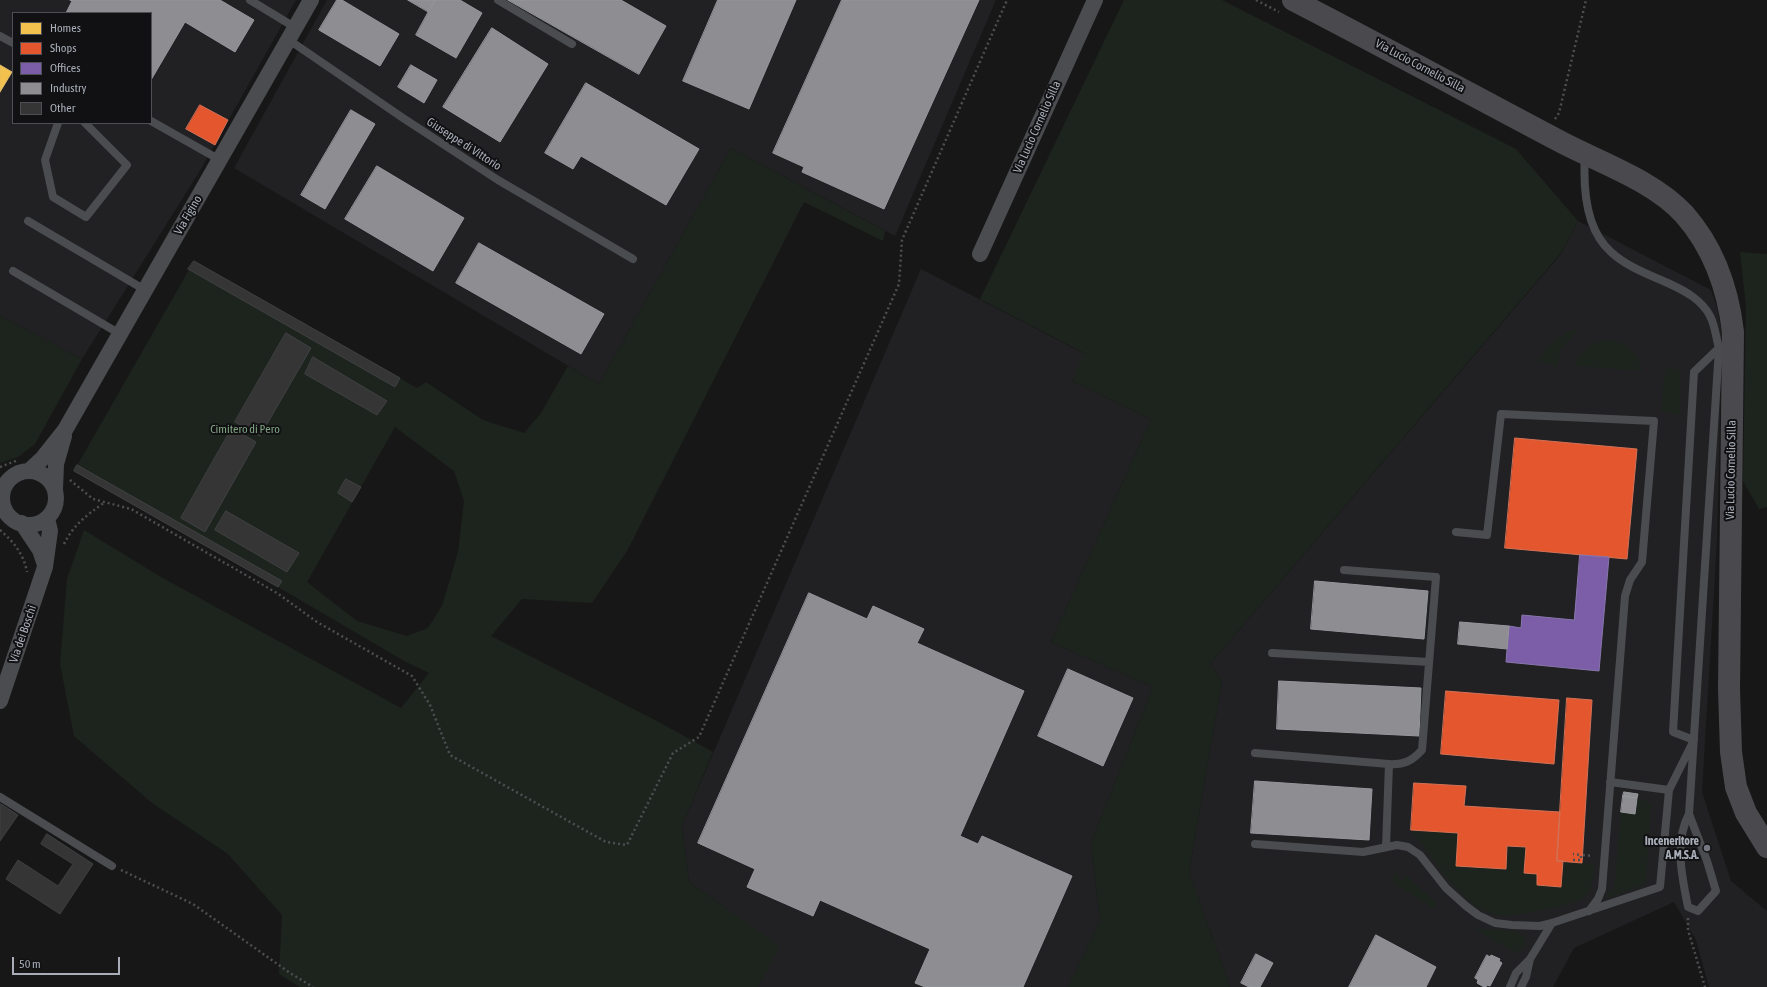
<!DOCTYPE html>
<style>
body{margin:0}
#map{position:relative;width:1767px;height:987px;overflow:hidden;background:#171717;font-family:"Asap Condensed",sans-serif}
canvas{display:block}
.legend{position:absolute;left:12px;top:12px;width:140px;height:112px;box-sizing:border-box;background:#111113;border:1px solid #4d4f55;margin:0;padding:5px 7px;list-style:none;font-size:12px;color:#a8adb8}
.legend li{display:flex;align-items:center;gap:8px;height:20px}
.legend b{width:20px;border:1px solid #4d4f55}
.scale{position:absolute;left:12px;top:957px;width:108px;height:18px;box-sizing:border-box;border:2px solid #a8adb8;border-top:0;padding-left:5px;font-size:12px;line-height:14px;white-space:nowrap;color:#a8adb8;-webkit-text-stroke:3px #111113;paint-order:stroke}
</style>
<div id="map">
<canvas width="1767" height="987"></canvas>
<ul class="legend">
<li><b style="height:11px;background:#f2c14e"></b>Homes</li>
<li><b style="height:11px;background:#e4572e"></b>Shops</li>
<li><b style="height:11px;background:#7b5ea7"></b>Offices</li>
<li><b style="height:11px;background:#8d8d92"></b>Industry</li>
<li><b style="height:11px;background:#353536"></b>Other</li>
</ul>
<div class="scale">50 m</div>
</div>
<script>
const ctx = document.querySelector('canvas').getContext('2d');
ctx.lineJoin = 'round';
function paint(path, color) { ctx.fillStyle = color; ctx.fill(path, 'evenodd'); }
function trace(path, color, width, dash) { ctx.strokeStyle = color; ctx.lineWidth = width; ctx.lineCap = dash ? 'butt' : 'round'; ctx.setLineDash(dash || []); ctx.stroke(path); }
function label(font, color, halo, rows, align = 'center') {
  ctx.font = font + ' "Asap Condensed",sans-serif'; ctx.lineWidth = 4; ctx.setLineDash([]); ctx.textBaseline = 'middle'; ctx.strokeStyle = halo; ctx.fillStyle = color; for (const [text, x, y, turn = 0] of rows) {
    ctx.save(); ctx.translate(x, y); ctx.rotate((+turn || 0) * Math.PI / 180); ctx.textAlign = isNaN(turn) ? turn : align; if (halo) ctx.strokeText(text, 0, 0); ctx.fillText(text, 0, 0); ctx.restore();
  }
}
paint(new Path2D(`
 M0,0H296L201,169L82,359L0,316ZM13,13H151V123H13Z
 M327,0H996L895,236L731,148L599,384L234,168Z
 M1578,221L1711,290L1717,307L1722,334L1717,540L1702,792L1731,881L1767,911V987H1709L1696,940L1674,902L1574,948L1553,987H1230L1189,872L1222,681L1210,664L1561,254Z
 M921,269L1085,354L1072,381L1151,419L1051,642L1153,687L1091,843L1100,921L1068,987H758L779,946L689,882L682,826Z`), '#212123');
paint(new Path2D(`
 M1124,0H1222L1516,149L1578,221L1561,253L1210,664L1222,681L1189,872L1230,987H1068L1100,921L1091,843L1153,687L1051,642L1151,419L1072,381L1084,353L980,299Z
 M731,148L885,231L883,241L804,202L627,551L592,603L522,599L491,636L657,721L713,752L682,826L689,882L780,946L758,987H300L279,974L282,915L228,854L152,803L74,736L60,664L67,579L84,530L161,577L401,708L429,673L404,661L297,598L74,471L194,261L417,388L426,382L483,420L524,433L541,413L568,366L599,384ZM395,427L454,471L464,501L458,552L442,606L428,628L407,636L357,621L307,582Z
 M1740,252L1767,254V507L1759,509L1743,481L1746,307Z
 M0,316L82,359L35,444L18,457L0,463Z
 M1575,329L1578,330L1561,349L1557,366L1539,361C1547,343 1558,338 1575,329Z
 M1605,340C1629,342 1635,350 1643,371L1574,366C1580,352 1590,343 1605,340Z
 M1669,366L1680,371V415L1661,410L1664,379Z
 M1637,798L1651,803L1646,883L1607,899V891L1614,892L1621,812L1635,814Z
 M1411,830L1458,833L1456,866L1506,869L1507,846L1526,847L1524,873L1537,874V885L1561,887L1563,861L1595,864C1593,877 1593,889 1583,898C1576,904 1527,914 1515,915C1503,916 1489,915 1479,908C1454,892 1430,855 1411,830Z
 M1399,873V880H1404L1405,874L1436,903L1434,909L1390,881L1394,875Z
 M1474,929L1516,931L1525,938L1526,942L1519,954Z`), '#1d241e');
const homes = new Path2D(`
 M0,65L12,72L0,92Z`);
paint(homes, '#f2c14e');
trace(homes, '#dcbb6e', 1);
const shops = new Path2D(`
 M200,105L228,120L215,145L186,129Z
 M1515,438L1637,449L1627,559L1505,548Z
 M1446,691L1559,700L1554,764L1441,754Z
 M1567,698L1592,700L1582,863L1557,861Z
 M1414,783L1466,786L1464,806L1560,812L1557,861H1563L1561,887L1537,885V874L1524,873L1526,847L1507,846L1506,869L1456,866L1458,833L1411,830Z`);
paint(shops, '#e4572e');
trace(shops, '#d27157', 1);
const offices = new Path2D(`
 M1580,555L1609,557L1599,671L1506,662L1509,626L1521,628L1522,615L1574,620Z`);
paint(offices, '#7b5ea7');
trace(offices, '#8876ac', 1);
const industry = new Path2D(`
 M70,0H220L254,20L235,52L185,22L151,80V13H66L72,1Z
 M337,0H342L399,34L380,66L319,30Z
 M408,0H435L429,12Z
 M435,0H460L482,13L456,58L416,35Z
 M508,0H621L666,26L639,74Z
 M718,0H796L749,109L683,81Z
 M842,0H979L884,209L802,172L804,167L773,153Z
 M492,28L548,64L500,142L443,107Z
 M411,65L437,80L424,103L398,87Z
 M586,83L699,149L666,205L581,156L573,169L545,153Z
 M351,110L375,124L325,209L301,195Z
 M377,166L464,218L433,271L345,219Z
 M479,243L604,314L581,354L456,283Z
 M1315,581L1428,591L1424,639L1311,629Z
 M809,593L867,619L873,606L924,629L917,643L1024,691L960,836L978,844L982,836L1072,876L1023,987H925L915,983L930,949L820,900L813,916L747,887L755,869L698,843Z
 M1460,622L1509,626L1507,649L1458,644Z
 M1068,669L1133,698L1103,766L1038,736Z
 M1279,681L1421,688L1419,736L1277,729Z
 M1255,781L1372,789L1369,840L1251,833Z
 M1624,792L1638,794L1637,798L1623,796Z
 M1623,796L1637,798L1635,814L1621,812Z
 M1376,935L1436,967L1426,987H1349Z
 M1256,954L1273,963L1260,987H1249L1241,983Z
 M1487,955L1490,957L1491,955L1500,959L1499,961L1502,963L1490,986L1487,985L1486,987H1484L1477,983L1478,980L1475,978Z`);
paint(industry, '#8d8d92');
trace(industry, '#95979d', 1);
const building = new Path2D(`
 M194,261L400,378L395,387L188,269Z
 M286,333L311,348L260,436L235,422Z
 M313,357L387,401L377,415L305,374Z
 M232,428L256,442L205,532L181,518Z
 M77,465L282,581L278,587L74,471Z
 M346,479L361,487L352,502L338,493Z
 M226,511L299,553L287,572L215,530Z
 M1,804L18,815L0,841V806Z
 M47,834L93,864L60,914L6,879L18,860L58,886L73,864L41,844Z`);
paint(building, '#353536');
trace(building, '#3f4043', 1);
trace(new Path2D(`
 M1256,0L1279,12
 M1555,119L1559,113L1586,0
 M0,467L18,460
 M70,480L93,499L131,509L277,593L317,622L412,676L430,705L450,755L606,842L627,845L673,753L699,737L899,284L902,240L1007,0
 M0,530C14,542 24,555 27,572
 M64,544C74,524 87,515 105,502
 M1583,855L1593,856
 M1573,860H1581V855L1573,854
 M121,870L193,904L290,973L313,987
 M1688,918V930L1705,987`), '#4d4e52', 2.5, [2, 3]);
trace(new Path2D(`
 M250,0L296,28
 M498,0L572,44
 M0,36L13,43
 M289,40L403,118L498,180L633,259
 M151,121L220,160
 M58,123L45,160L53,197L86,217L127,165L85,123
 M1585,155C1583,187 1585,229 1611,252C1627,267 1650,275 1670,284C1685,291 1702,300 1710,316C1715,325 1716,338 1719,348L1689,814C1674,842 1682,877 1688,907L1698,911L1716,891L1707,861L1689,814
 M28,221L145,290
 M13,271L120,334
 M1456,532L1487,535L1501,414L1654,421L1642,562L1630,580L1625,596L1602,889L1598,899L1589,911
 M1344,570L1436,577L1422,750C1412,761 1404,765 1389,764
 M1272,653L1429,662
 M1694,740L1673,732L1694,372L1719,348
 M1255,753L1389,764L1386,847
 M1610,782L1669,790
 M0,797L112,866
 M1255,844L1363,852L1397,845L1408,847L1420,855L1446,888L1466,906L1478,915L1495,923L1512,925L1540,926L1552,923L1660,887L1669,790L1692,744
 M1510,987L1516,973L1530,959L1552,923
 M1521,987L1526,977L1530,959`), '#4b4c50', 8);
trace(new Path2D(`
 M980,254L1095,0
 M29,471L42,459L65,430L311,0
 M2 498a27 27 0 1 1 54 0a27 27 0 1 1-54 0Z
 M55,489L56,464L64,436
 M22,523L40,550L45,565
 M0,701L45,567L50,531L47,518`), '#4b4c50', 16);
trace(new Path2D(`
 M1293,0C1384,47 1474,96 1565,144C1604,164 1655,182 1684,214C1714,248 1728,289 1733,332L1729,689L1731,752L1736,787L1746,813L1767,847`), '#4a4a4e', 22);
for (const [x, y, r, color] of [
 [1707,848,4,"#757880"]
]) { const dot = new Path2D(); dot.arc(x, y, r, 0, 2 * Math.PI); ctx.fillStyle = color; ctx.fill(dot); trace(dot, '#111113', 1.5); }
label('12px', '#a8adb8', '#111113', [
 ["Via Lucio Cornelio Silla",1420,66,28],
 ["Via Lucio Cornelio Silla",1037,127,-66],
 ["Giuseppe di Vittorio",464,144,33],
 ["Via Figino",188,215,-60],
 ["Via Lucio Cornelio Silla",1731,470,-89],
 ["Via dei Boschi",23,634,-71]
]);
label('12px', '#7fa381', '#111113', [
 ["Cimitero di Pero",245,429]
]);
label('bold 12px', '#a8adb8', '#111113', [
 ["Inceneritore",1699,841],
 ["A.M.S.A.",1699,855]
], 'right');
</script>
